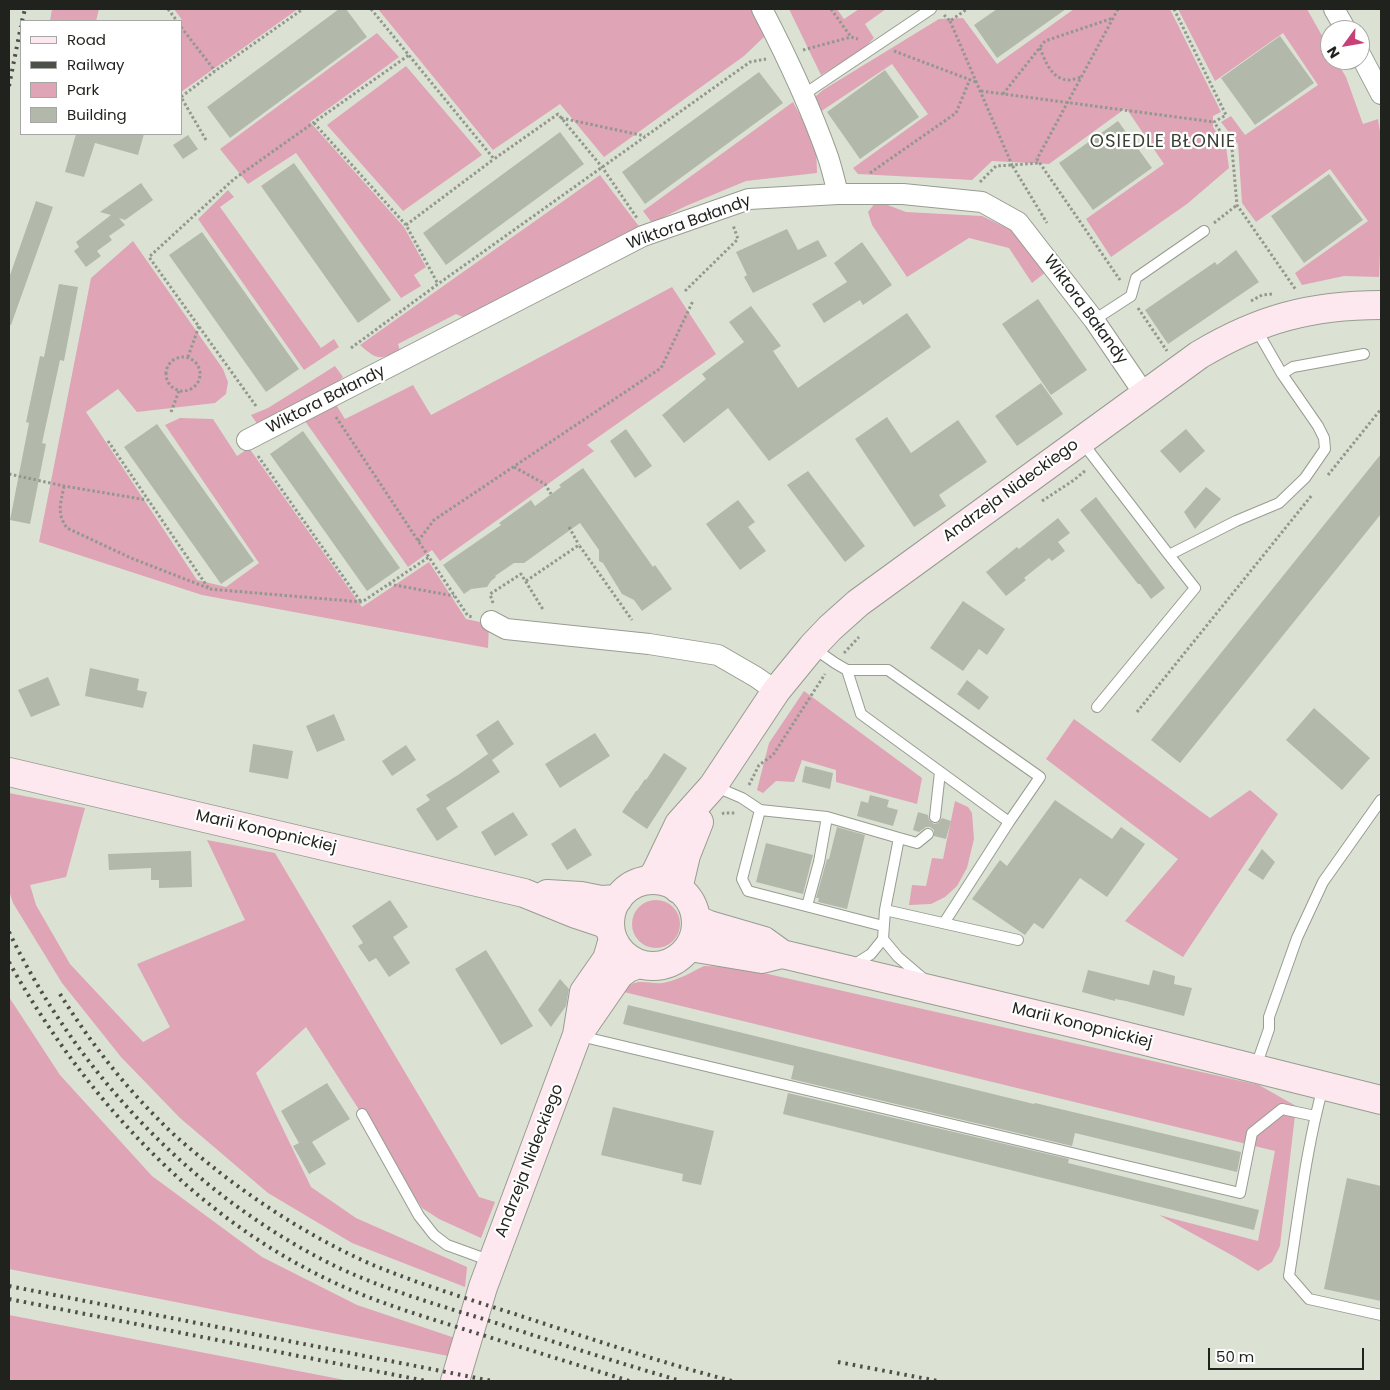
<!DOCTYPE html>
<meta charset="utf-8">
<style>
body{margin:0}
#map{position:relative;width:1390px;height:1390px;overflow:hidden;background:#dbe2d4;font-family:Poppins,sans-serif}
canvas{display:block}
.frame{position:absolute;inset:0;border:10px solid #1f221d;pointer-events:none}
.legend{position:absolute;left:20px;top:20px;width:162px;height:115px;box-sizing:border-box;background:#fff;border:1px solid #a5a7a5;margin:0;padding:6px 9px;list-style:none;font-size:15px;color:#1f221d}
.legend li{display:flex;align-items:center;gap:10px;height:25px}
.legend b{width:25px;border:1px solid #a5a7a5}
.north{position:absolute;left:1320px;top:20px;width:50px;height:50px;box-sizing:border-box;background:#fff;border:1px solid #a5a7a5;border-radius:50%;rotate:238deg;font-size:14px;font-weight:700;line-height:20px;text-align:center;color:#1f221d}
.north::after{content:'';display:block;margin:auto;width:18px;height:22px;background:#c94079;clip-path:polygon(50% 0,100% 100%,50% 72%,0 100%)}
.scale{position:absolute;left:1208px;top:1348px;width:156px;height:22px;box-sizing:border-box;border:2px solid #1f221d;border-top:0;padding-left:6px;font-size:15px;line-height:18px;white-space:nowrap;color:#1f221d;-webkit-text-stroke:4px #fff;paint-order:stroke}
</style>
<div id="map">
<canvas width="1390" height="1390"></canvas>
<div class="frame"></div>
<ul class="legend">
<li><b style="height:6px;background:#fee8ef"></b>Road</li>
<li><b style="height:6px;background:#4c5049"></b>Railway</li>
<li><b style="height:14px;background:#dfa4b6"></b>Park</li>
<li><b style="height:14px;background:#b2b8aa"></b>Building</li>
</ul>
<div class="north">N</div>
<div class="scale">50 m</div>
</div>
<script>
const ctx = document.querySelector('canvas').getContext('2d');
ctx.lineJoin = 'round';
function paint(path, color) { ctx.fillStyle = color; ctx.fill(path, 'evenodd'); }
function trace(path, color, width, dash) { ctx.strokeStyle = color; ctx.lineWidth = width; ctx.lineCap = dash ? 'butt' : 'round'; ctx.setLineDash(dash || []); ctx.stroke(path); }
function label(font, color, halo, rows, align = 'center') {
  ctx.font = font + ' Poppins,sans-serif'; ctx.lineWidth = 4.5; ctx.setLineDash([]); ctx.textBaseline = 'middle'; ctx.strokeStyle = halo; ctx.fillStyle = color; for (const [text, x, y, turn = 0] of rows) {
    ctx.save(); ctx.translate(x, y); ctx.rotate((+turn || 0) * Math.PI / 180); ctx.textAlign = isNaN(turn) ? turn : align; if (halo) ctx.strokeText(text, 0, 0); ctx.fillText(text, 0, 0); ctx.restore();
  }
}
paint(new Path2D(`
 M52,9H99L96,21H50Z
 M174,9H298L181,92L182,20Z
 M378,9H751L761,25L764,37L744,56L604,157L560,104L493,150Z
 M789,9H837L844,19L859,9H886L865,24L874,38L861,51L821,75Z
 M1074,9H1170L1221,112L1213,116V127L1226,146L1229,168L1187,204L1111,257L1086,219L1164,164L1126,108L1049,164L992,161L972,180L858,174L853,168L928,114L892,64L820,112L815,97L823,90L939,19L963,18L997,64Z
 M1178,9H1307L1330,50V60H1336L1346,77L1363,124L1378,119L1381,138V230L1379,277L1344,276L1302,285L1295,273L1368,221L1330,169L1256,222L1242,203L1238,144L1221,122L1231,116L1245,135L1318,85L1283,33L1215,81Z
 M377,33L399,57L310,122L404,227L426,267L414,275L421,286L401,298L296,153L248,184L220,149Z
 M406,66L482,155L403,211L327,125Z
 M793,102L816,145L817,173L746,181L686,206L652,223L643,211Z
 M600,175L641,229L465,318L456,314L398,344L400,351C379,360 377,360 360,345Z
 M228,190L234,197L220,207L321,348L334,339L339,347L304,370L198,219Z
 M875,203L885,204L906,212L982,216L1011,230L1037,256L1046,272L1032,283L1009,248L969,238L907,277L872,225L868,212Z
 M133,241L223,369L228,382L226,394L215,403L137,412L118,389L86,412L197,580L226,587L259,563L165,425L180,418L213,419L237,456L249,448L362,607L429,562L466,619L489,624L488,648L202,595L39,542L91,278Z
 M672,287L716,354L587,445L594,451L440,561L432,550L408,567L305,421L335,403L345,419L413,385L431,415Z
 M335,366L343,377L335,384L258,425L251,415L268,408Z
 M804,691L922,778L917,804L836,782V770L802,760L794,782L776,781L763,793L757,790L769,743Z
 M1074,719L1210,818L1250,790L1278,814L1183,957L1125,921L1178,859L1046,759Z
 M9,793L85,808L66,877L30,885L36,905L70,964L143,1042L170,1027L137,964L245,920L207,840L275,853L479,1197L495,1202L481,1238L439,1219L422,1208L306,1027L256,1073L311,1187L356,1218L467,1267L465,1287L352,1243L268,1193L180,1118L121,1057L62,983L13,903L9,891Z
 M955,801L968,807L972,813L974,839L967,868L957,886L945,897L931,904L909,905L912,885L926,886L932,858L943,859Z
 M632 924a24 24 0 1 1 48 0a24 24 0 1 1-48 0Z
 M704,966L737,967L1259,1085L1296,1106L1280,1246L1272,1262L1258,1271L1235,1257L1159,1215L1258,1241L1275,1151L624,992C635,974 651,987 667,982C680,979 692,972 704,966Z
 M9,997L60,1075L152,1176L262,1257L357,1305L455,1338L453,1357L9,1269Z
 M9,1315L350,1381H9Z`), '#dfa4b6');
paint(new Path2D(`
 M339,9H346L367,37L230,138L207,107Z
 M997,9H1066L997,58L974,25Z
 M1280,36L1314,83L1255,125L1221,78Z
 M885,70L919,117L860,159L827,112Z
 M759,72L783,103L645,204L622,172Z
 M1118,121L1152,168L1093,210L1059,163Z
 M560,132L584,164L446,265L423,233Z
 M76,134H144L138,155L95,143L84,177L65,172Z
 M188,135L198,149L183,159L173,145Z
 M294,163L391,300L358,323L261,186Z
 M1329,174L1363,220L1304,263L1271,216Z
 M141,183L153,200L125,220L119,218L125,225L109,236L112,240L97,251L101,256L86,267L74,251L79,247L76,242L111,215L100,212Z
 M36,201L53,207L11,325H9V278Z
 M787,229L798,250L818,240L827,256L753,293L744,277L747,275L736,252Z
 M202,232L299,369L266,392L169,255Z
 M862,242L892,285L863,305L860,300L824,323L812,304L847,282L834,263Z
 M1236,250L1259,282L1168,344L1145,310L1215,262L1217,265Z
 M59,284L78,287L64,361L60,360L42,443L46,444L30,524L10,520L29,423L26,422L40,356L44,357Z
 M1038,299L1087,370L1051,395L1002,324Z
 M751,306L781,346L773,351L798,388L907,313L931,347L769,461L728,408L684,443L662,415L706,379L702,374L744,342L729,322Z
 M1041,383L1063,414L1017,446L995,416Z
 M887,417L911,453L958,420L987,462L939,495L946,506L914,527L855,439Z
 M157,424L254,561L221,584L124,447Z
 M626,429L652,466L635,478L610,441Z
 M1186,429L1205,451L1180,473L1160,451Z
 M303,431L400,568L367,591L270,454Z
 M1381,454V514L1180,763L1151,740Z
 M583,468L653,567L655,565L672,589L642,611L634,600L622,594L603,563L599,561V550L580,523L524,563H514L495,576L496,577L491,581L487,587L471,589L464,594L443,565L501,525L499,523L531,500L535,506L561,487L559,485Z
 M808,471L865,546L845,562L787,485Z
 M1206,487L1221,499L1195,529L1184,512Z
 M1096,497L1165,588L1151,599L1140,584H1138L1080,510Z
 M738,500L755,522L748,527L766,551L740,570L706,524Z
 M1058,518L1070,533L1058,542L1065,551L1052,561L1049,558L1024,578L1026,580L1006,596L986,572L1017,547L1019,549Z
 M963,601L1005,629L987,655L979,649L963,671L930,648Z
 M90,668L139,679L137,690L147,692L143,708L85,696Z
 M48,677L60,705L31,717L18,690Z
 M967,680L989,697L979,710L957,694Z
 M1314,708L1370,758L1342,790L1286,740Z
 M334,714L345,740L317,752L306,726Z
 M498,720L514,744L492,760L476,735Z
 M595,733L610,756L560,788L545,764Z
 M253,744L293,751L288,779L249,772Z
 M406,745L416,760L392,776L382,761Z
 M664,753L687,768L647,829L622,812L636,791H637L645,779L646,780Z
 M488,754L500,772L446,808L458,827L437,841L416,809L430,800L426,795L458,775Z
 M805,766L833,773L830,789L802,782Z
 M870,795L889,800L887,807L898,810L893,826L857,816L861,801L868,803Z
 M1055,800L1112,839L1121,827L1145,844L1107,897L1080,878L1043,929L1034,923L1025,935L972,899L1000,860L1007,866Z
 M513,812L528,835L495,856L481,832Z
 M918,812L928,815L929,820L934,824L938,823L942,818L951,821L946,839L934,836V830L930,827H926L919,832L913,830Z
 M837,827L865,835L847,909L818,902L819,898H816L827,859H829Z
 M575,828L592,855L567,870L551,844Z
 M766,843L813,855L803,894L756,882Z
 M1262,849L1275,862L1263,880L1248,870Z
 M191,851L192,887L159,888V880H151V868L109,870L108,854Z
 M390,900L408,927L393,937L410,963L389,977L376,958L369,962L358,946L363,943L352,926Z
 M486,950L533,1026L501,1045L455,969Z
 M1088,970L1149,985L1153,970L1175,976L1174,984L1192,988L1184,1016L1126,1001L1115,999V1001L1082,992Z
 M560,979L569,989L566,1006L551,1027L538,1010Z
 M628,1005L1034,1104L1035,1103L1241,1152L1237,1172L1075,1133L1072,1146L791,1079L794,1066L623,1024Z
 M327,1083L350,1119L312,1142L326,1164L309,1174L293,1146L299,1143L281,1111Z
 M788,1093L1069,1159L1068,1163L1259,1210L1254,1230L783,1114Z
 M613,1107L714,1131L701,1185L682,1181L683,1174L601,1155Z
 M1347,1178L1381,1186V1301L1324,1289Z`), '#b2b8aa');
const lane = new Path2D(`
 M803,95L931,9
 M1094,320L1131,296L1136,278L1204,231
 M1282,374L1293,367L1364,354
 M1082,442L1169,555L1236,521L1279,503L1305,478L1325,449L1324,438L1318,426L1282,374L1255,327
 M812,647L835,663L847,670L861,714L1009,822L944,923
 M847,670H888L1040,777L1009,822
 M1097,707L1195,588L1169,555
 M714,786L742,798L760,810L827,817L899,838L885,910L883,939L871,954L852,966
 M760,810L742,879L748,891L883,926
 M935,817L940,772
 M899,838L917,843L928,834
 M807,906L819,862L827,817
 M885,910L1018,940
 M883,939L898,957L925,980
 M580,1036L1240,1193L1252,1133L1282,1109L1315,1116
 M1255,1069L1269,1029V1017L1297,938L1323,882L1381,800
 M1323,1087C1306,1149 1299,1213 1289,1276L1309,1299L1381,1315
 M362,1114L419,1216L434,1235L447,1245L491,1261`);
const street = new Path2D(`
 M762,9C787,57 810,106 828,157C832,169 835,182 838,194
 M1334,9L1346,30
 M1360,54L1381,94
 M247,440L643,236L749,199L838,194H903L982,202L1018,222L1094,320L1145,395
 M491,621L506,629L649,644L718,655L756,677L776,691`);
const secondary = new Path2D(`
 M9,772L524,893L576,914L603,923L610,928
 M650,880L656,872L679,824L713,786L776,691L812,647L830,628L858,603L1199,355C1259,319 1311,305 1381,305
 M610 923a43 43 0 1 1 86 0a43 43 0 1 1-86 0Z
 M678,889L686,855L699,822
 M547,894L581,896L601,900L618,899
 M696,919L709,925L764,941L782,954L1089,1027L1381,1100
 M690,947L762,959L782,954
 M581,1030L619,975L628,968L639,964
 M455,1381L483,1287L577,1035L584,992L607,959L613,939`);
trace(lane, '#979d90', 12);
trace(street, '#979d90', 22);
trace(secondary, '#979d90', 30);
trace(new Path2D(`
 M168,9L177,21
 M371,9L494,159L558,114L602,167L637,218
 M831,9L851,37
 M1118,9L1037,159L1120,280
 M1174,9L1226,115L1214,122L1232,149L1237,205L1296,290
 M944,15L950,21L967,9
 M950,21L1012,165L1039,163
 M181,27L215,71
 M1040,48C1045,61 1052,80 1069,80C1073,80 1078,78 1081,77
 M803,50L851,37L858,39
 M894,51L976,82
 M981,91L1214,122
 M1003,94L1045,41L1113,18
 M561,118L645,136
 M314,123L406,225L438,284
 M206,140L181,97L215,71L303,9
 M870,173L956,113L970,79
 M980,182L996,166L1012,165L1047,223
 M1214,223L1237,205
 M406,225L494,159
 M685,291L738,239L733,225
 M1251,301L1262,295L1273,294
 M1138,308L1167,351
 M351,348L438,284L750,62L766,59
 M166 374a17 17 0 1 1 34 0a17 17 0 1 1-34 0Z
 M188,357L199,326
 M256,406L149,257L234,179L409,55
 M171,412L179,391
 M336,417L468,616L473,617
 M108,441L209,589L362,602L429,557
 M258,456L361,602
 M514,467L545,484L551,494
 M9,474L64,486L147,500
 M1328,475L1381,409
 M64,486C61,503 56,513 67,528L131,558L208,588
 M1042,501L1074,480L1086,470
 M569,527L579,545
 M418,541L434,520L661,368L693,301
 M526,581L579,545L632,620
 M389,584L454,596
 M493,603L490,594L521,574L544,611
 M844,653L859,637
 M1137,712L1312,495
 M749,785L759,765L773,755L825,674
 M722,814L724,813H735`), '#93988e', 3, [2.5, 2.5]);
trace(lane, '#fff', 10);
trace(street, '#fff', 20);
trace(secondary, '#fee8ef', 28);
trace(new Path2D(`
 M22,21L25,9
 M9,86L21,26
 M9,932C78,1074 194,1197 337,1267C388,1291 442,1306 496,1323C557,1343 619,1363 681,1381
 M9,962C85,1098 199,1223 344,1287C387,1306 432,1319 476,1333C527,1349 578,1365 629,1381
 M60,994C88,1039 121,1082 159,1120C177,1139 199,1156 219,1172C267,1209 318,1241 373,1265C426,1287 482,1303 536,1321C601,1342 666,1364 732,1381
 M9,1286L492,1381
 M9,1299L426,1381
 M838,1362L938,1381`), '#4c5049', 4, [2.5, 5]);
label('16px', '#1f221d', '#fff', [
 ["Wiktora Bałandy",689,223,-20],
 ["Wiktora Bałandy",1085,310,54],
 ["Wiktora Bałandy",326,400,-27],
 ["Andrzeja Nideckiego",1011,491,-36],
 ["Marii Konopnickiej",266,832,13],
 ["Marii Konopnickiej",1082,1026,14],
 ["Andrzeja Nideckiego",530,1161,-69]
]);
ctx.letterSpacing = '1px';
label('18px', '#3b4034', '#fff', [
 ["OSIEDLE BŁONIE",1163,142]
]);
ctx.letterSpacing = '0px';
</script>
